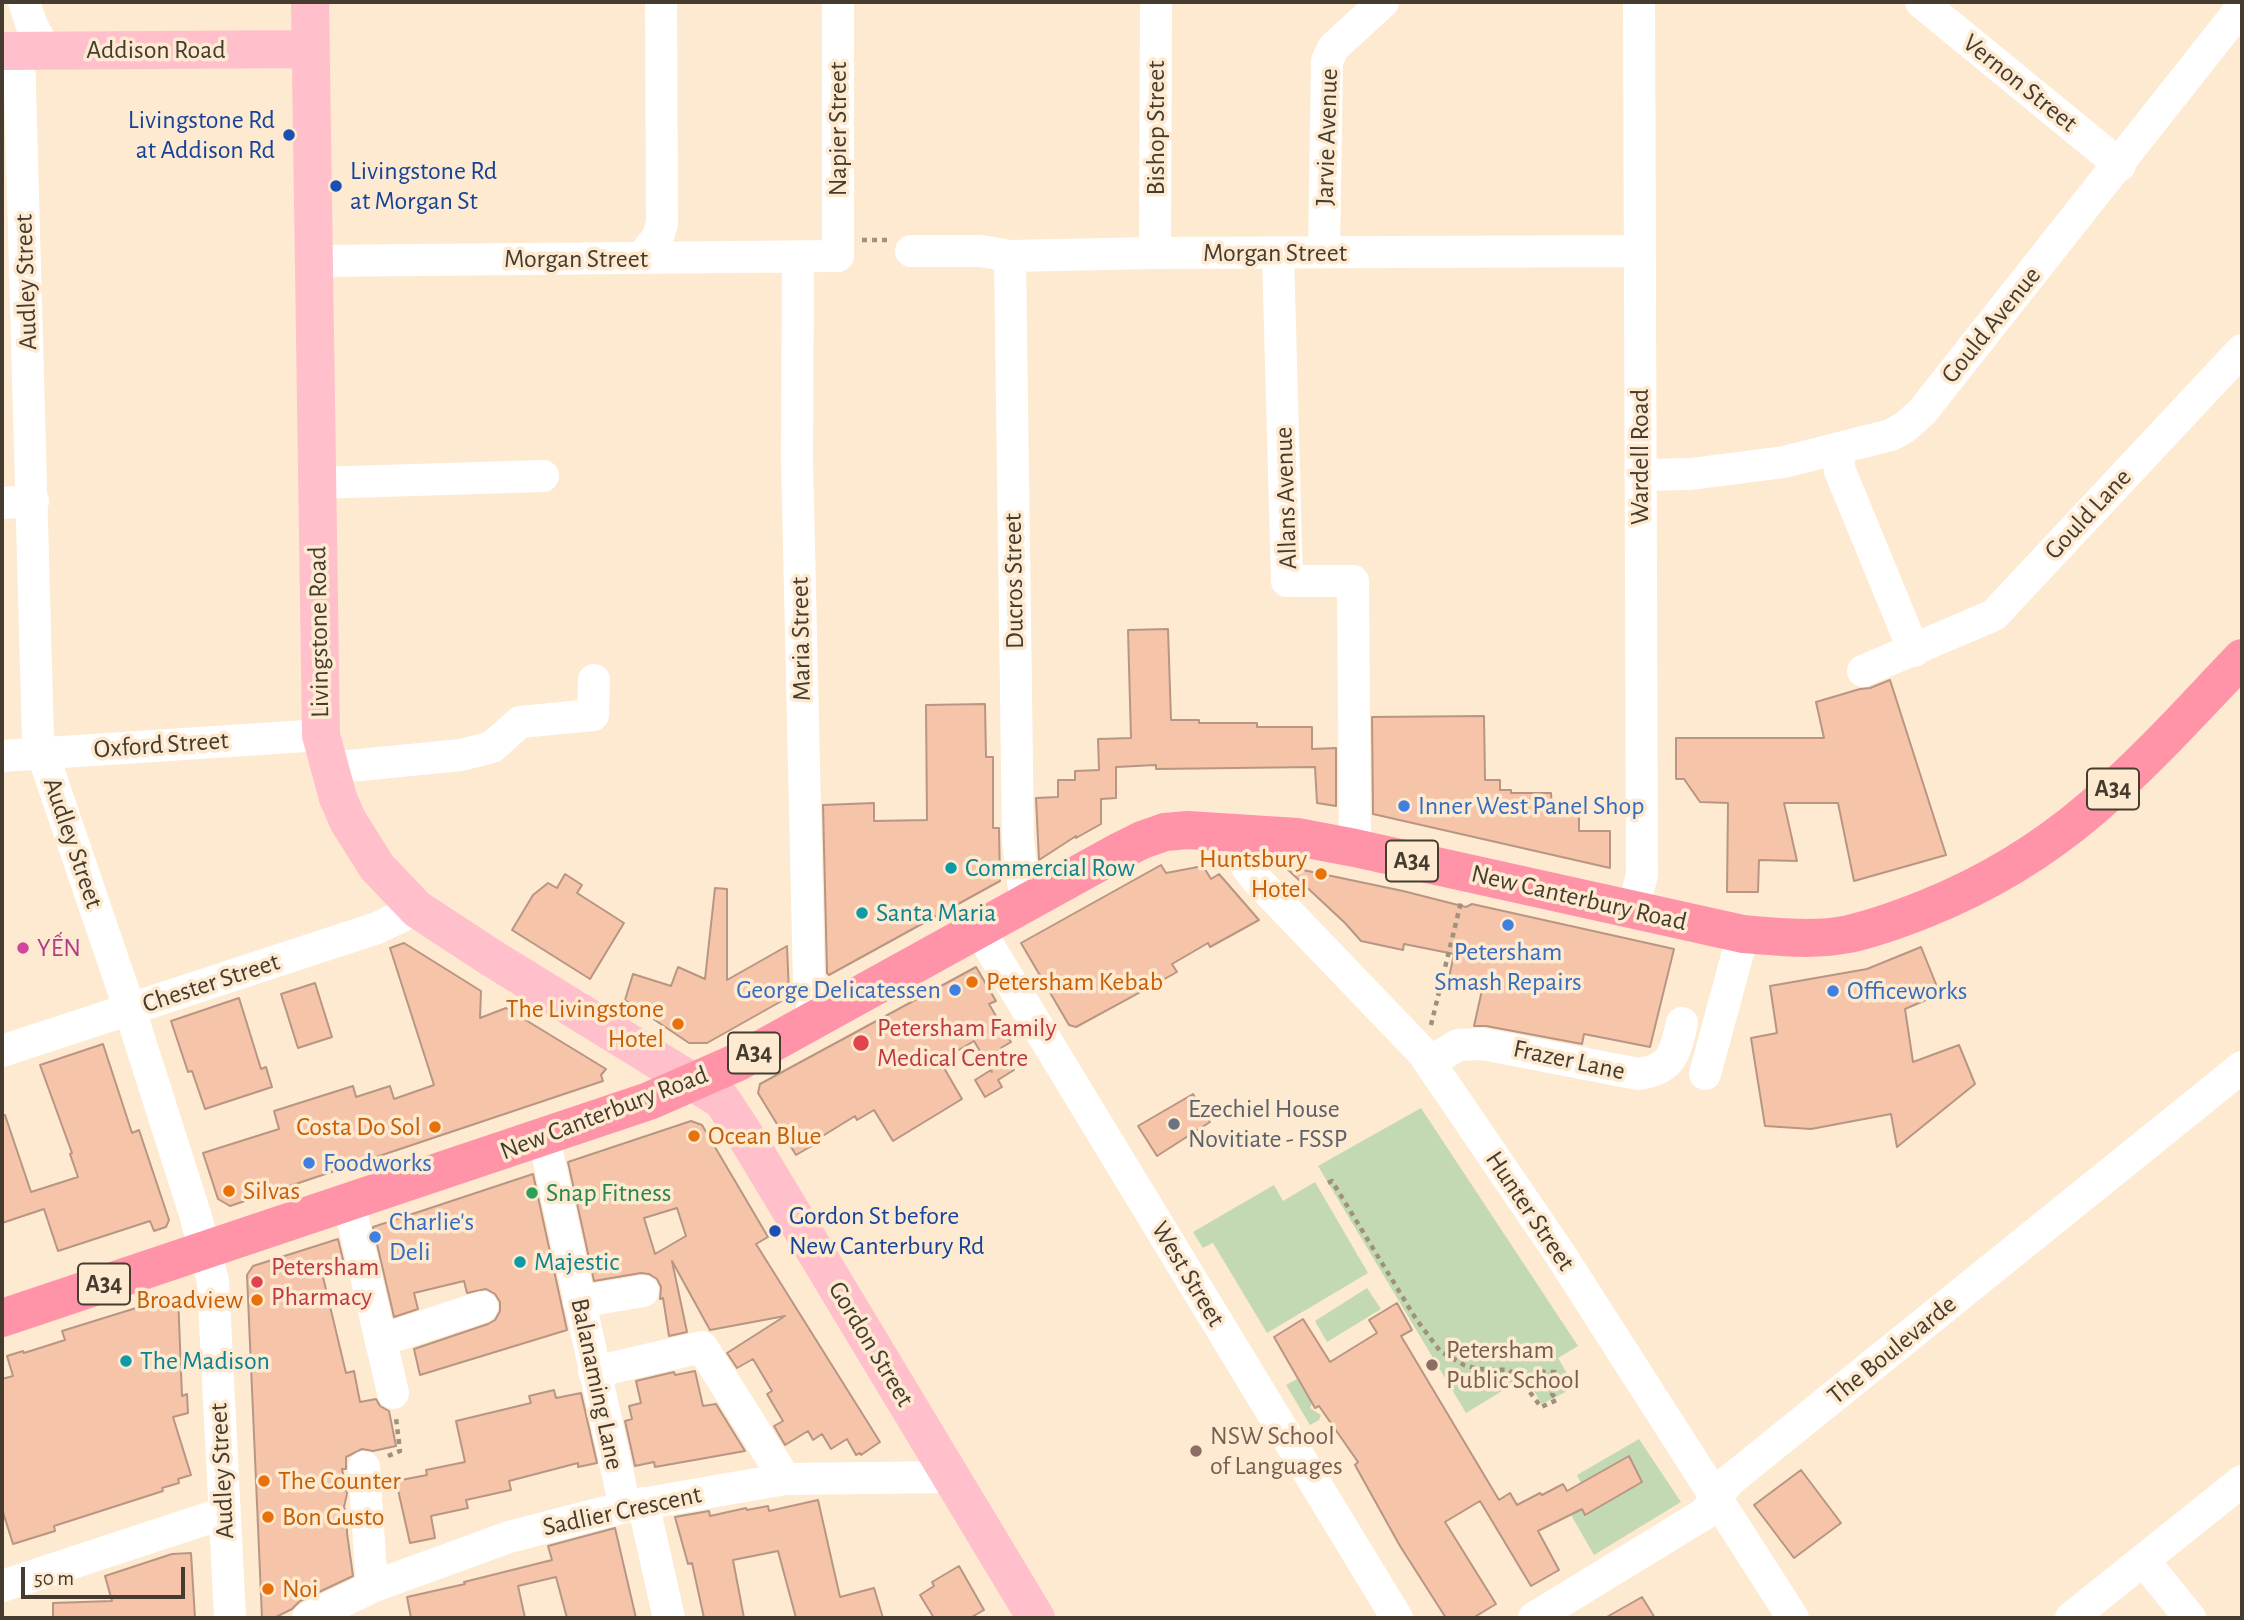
<!DOCTYPE html>
<meta charset="utf-8">
<style>
body{margin:0}
#map{position:relative;width:2244px;height:1620px;overflow:hidden;background:#fdead0;font-family:"Alegreya Sans",sans-serif}
canvas{display:block}
.frame{position:absolute;inset:0;border:4px solid #453c2f;pointer-events:none}
.scale{position:absolute;left:21px;top:1567px;width:164px;height:32px;box-sizing:border-box;border:4px solid #453c2f;border-top:0;padding-left:9px;font-size:21px;line-height:24px;white-space:nowrap;color:#453c2f;-webkit-text-stroke:5px #fdead0;paint-order:stroke}
</style>
<div id="map">
<canvas width="2244" height="1620"></canvas>
<div class="frame"></div>
<div class="scale">50 m</div>
</div>
<script>
const ctx = document.querySelector('canvas').getContext('2d');
ctx.lineJoin = 'round';
function paint(path, color) { ctx.fillStyle = color; ctx.fill(path, 'evenodd'); }
function trace(path, color, width, dash) { ctx.strokeStyle = color; ctx.lineWidth = width; ctx.lineCap = dash ? 'butt' : 'round'; ctx.setLineDash(dash || []); ctx.stroke(path); }
function label(font, color, halo, rows, align = 'center') {
  ctx.font = font + ' "Alegreya Sans",sans-serif'; ctx.lineWidth = 7; ctx.setLineDash([]); ctx.textBaseline = 'middle'; ctx.strokeStyle = halo; ctx.fillStyle = color; for (const [text, x, y, turn = 0] of rows) {
    ctx.save(); ctx.translate(x, y); ctx.rotate((+turn || 0) * Math.PI / 180); ctx.textAlign = isNaN(turn) ? turn : align; if (halo) ctx.strokeText(text, 0, 0); ctx.fillText(text, 0, 0); ctx.restore();
  }
}
paint(new Path2D(`
 M1421,1108L1578,1346L1558,1358L1575,1387L1542,1404L1525,1377L1466,1413L1318,1166Z
 M1315,1182L1368,1273L1267,1333L1213,1243L1216,1241L1203,1248L1193,1232L1274,1185L1283,1201Z
 M1367,1288L1381,1309L1327,1342L1315,1321Z
 M1297,1379L1312,1403L1310,1408L1321,1415L1319,1420L1310,1425L1286,1385Z
 M1639,1439L1681,1502L1594,1555L1571,1515L1582,1509L1585,1514L1642,1482L1628,1456L1581,1483L1577,1475Z`), '#c3d9b3');
const building = new Path2D(`
 M1168,629L1171,720H1199V723H1257V727H1312V749L1336,748V806L1317,803L1315,767L1156,769V765L1116,767V798L1101,799V824L1076,838V836L1039,860L1036,798L1058,797V780H1075V771L1099,770L1098,739L1131,738L1128,630Z
 M1890,680L1946,855L1854,881L1838,803H1784L1797,861L1759,860L1758,892H1727L1728,803L1700,802L1684,779H1676V738H1824L1816,702L1860,689L1870,688Z
 M985,704L986,757H993V828H999L1000,881L829,975L827,973L823,805L874,803V821L927,820L926,705Z
 M1484,716L1485,780H1500V790H1511V793H1551L1552,810H1579V831H1610V868L1373,814L1372,717Z
 M1161,865L1166,873L1203,866L1211,879L1219,874L1259,920L1210,947L1208,943L1172,964L1177,972L1159,982L1076,1027L1069,1025L1021,943Z
 M1284,866L1403,891L1466,907L1472,904L1674,949L1650,1047L1584,1034L1582,1044L1486,1026H1474L1482,990L1448,982L1454,954L1404,944L1403,950L1361,941L1345,923Z
 M565,874L582,885L577,893L624,923L590,979L512,930L533,895L548,883L557,888Z
 M715,888L727,889V980L787,946L789,993L787,998L707,1043H689L625,1000L633,974L671,986L678,967L705,979Z
 M404,943L481,991L480,1018L506,1008L606,1069L601,1075L603,1081L230,1206L218,1199L203,1153L279,1129L274,1111L353,1086L356,1097L390,1086L394,1099L434,1085L390,948Z
 M1921,947L1940,994L1905,1009L1913,1062L1959,1045L1975,1084L1897,1147L1891,1114L1811,1129L1765,1126L1751,1038L1777,1033L1770,986L1867,969Z
 M976,967L996,1001L989,1004L1011,1042L1001,1048L1014,1070L998,1080L1002,1087L985,1097L975,1080L991,1070L992,1072L974,1041L940,1061L962,1099L893,1141L874,1110L857,1120L855,1116L821,1137L822,1140L796,1155L758,1093L760,1084Z
 M315,983L332,1037L298,1048L281,994Z
 M239,998L261,1069L266,1067L272,1087L205,1109L192,1071L188,1072L171,1021Z
 M103,1044L132,1133L139,1130L169,1220L166,1227L154,1231L150,1221L58,1251L44,1209L2,1223V1115H5L31,1192L78,1177L70,1154L72,1153L40,1065Z
 M1193,1094L1210,1122L1157,1156L1138,1126Z
 M691,1121L702,1125L768,1237L756,1244L880,1442L861,1455L860,1453L856,1455L847,1439L831,1449L822,1434L813,1440L808,1431L785,1445L774,1426L783,1421L767,1394L772,1391L753,1359L737,1368L727,1353L785,1316L710,1330L672,1261L687,1332L669,1336L663,1298L660,1299L661,1287L657,1279L649,1274L641,1273L594,1281L568,1162ZM677,1208L686,1236L655,1254L644,1218Z
 M533,1174L567,1330L420,1375L414,1349L488,1324L495,1320L500,1311V1302L495,1294L486,1289L467,1293L464,1281L414,1293L418,1309L394,1317L373,1227Z
 M338,1239L346,1272L323,1277L346,1373L354,1371L360,1402L376,1399L380,1406L389,1411L396,1446L373,1451L362,1449L346,1457V1469H342L347,1494L344,1507L347,1516V1533L353,1576L300,1601L292,1609L274,1618H262L247,1275L253,1266Z
 M178,1295L182,1396L187,1394L188,1413L173,1417L191,1475L178,1479L179,1483L162,1488L163,1491L54,1526L55,1531L13,1544L2,1509V1379L13,1376L7,1356L23,1351L24,1353L65,1340L62,1331Z
 M1397,1303L1412,1330L1401,1336L1499,1500L1510,1493L1517,1505L1540,1493L1542,1495L1563,1484L1567,1491L1629,1456L1642,1482L1585,1515L1582,1509L1538,1531L1559,1570L1531,1586L1480,1501L1445,1522L1496,1604L1473,1618H1446L1400,1546L1355,1465L1358,1462L1319,1406L1315,1408L1274,1337L1303,1319L1330,1362L1377,1333L1369,1320Z
 M695,1371L703,1406L716,1404L745,1451L655,1467L654,1462L635,1466L625,1421L632,1419L629,1406L641,1403L636,1381L674,1372L675,1375Z
 M554,1390L556,1398L581,1393L597,1463L578,1467V1463L509,1481L511,1490L466,1500L468,1508L431,1516L435,1538L410,1543L396,1481L427,1475L426,1470L465,1462L456,1421L531,1403L529,1396Z
 M1801,1470L1841,1523L1794,1558L1754,1505Z
 M818,1500L840,1597L874,1588L883,1618H796L778,1551L733,1560L744,1618H704L692,1563L688,1564L675,1517L709,1511L710,1516L746,1508L747,1510L768,1506L769,1511Z
 M615,1528L636,1618H567L556,1577L518,1586L525,1618H411L407,1597L465,1584L464,1582L552,1560L548,1546Z
 M191,1553L195,1618H53V1603L112,1601L105,1576L172,1554Z
 M959,1566L984,1610L970,1618H934L920,1595L934,1586L932,1582Z
 M1642,1597L1655,1618H1605Z`);
paint(building, '#f5c4a9');
trace(building, '#b89683', 2);
trace(new Path2D(`
 M862,240H889
 M1431,1025L1461,902
 M1328,1183L1332,1181L1416,1319L1440,1351L1464,1365L1478,1369L1509,1370L1521,1380L1541,1407L1557,1400L1552,1394L1553,1389L1560,1381L1559,1375L1555,1372H1543L1540,1368
 M388,1456L400,1451L396,1418`), '#9f917e', 4.5, [5, 5]);
trace(new Path2D(`
 M24,2L32,26L46,51
 M1921,2L2120,165
 M19,51L38,740L130,1010L195,1214L213,1281L230,1618
 M911,251H981L1010,256L1155,253L1639,251
 M1324,252L1327,61L1333,48L1383,2
 M1155,253L1156,2
 M1278,253L1287,581H1353L1355,848
 M1010,256L1018,841L1026,904
 M798,257L797,460L809,984L814,1021
 M641,258L658,237L662,223L661,2
 M313,261L838,256V2
 M1836,449L1840,471L1914,651
 M1640,475L1691,474L1784,462L1891,435L1905,427L1922,412L2242,7
 M317,483L543,476
 M2,503L33,501
 M1863,671L1994,615L2242,350
 M2,756L321,735
 M329,768L461,755L492,747L520,722L593,715L594,680
 M1234,832L1247,867L1256,879L1423,1053L1560,1254L1793,1618
 M1633,910L1642,875L1639,2
 M979,930L1397,1618
 M2,1051L377,928L417,909
 M1430,1062L1458,1045L1483,1044L1638,1074C1673,1069 1675,1053 1682,1023
 M1705,1074L1743,934
 M544,1138L625,1507
 M349,1203L393,1393
 M579,1302L643,1291
 M382,1340L482,1307
 M594,1372L702,1347L785,1479
 M364,1467L372,1587
 M643,1503L669,1618
 M2144,1561L2190,1618
 M2,1586L224,1513
 M308,1618L372,1587L509,1537L625,1507L785,1479L951,1477
 M1534,1618L1704,1514L1729,1481L2242,1067
 M2071,1618L2242,1481`), '#fff', 32);
trace(new Path2D(`
 M310,2L321,735L338,798L348,821L377,867L417,909L490,957L722,1100L750,1143L1036,1618
 M2,51L310,49`), '#ffbfcb', 38);
trace(new Path2D(`
 M2,1318L649,1101L738,1062L1120,851L1142,840L1165,832L1188,830L1297,837L1355,848L1743,934C1778,937 1815,941 1849,934C1875,928 1900,919 1925,909C1985,885 2042,851 2092,808C2146,762 2193,709 2242,658`), '#ff94a9', 38);
for (const [x, y, r, color] of [
 [289,135,7,"#1a4fb4"],
 [336,186,7,"#1a4fb4"],
 [1404,806,7,"#3f7fe0"],
 [951,868,7,"#0f9aa8"],
 [1321,874,7,"#e8710a"],
 [862,913,7,"#0f9aa8"],
 [1508,925,7,"#3f7fe0"],
 [23,948,7,"#d1479c"],
 [972,982,7,"#e8710a"],
 [955,990,7,"#3f7fe0"],
 [1833,991,7,"#3f7fe0"],
 [678,1024,7,"#e8710a"],
 [861,1043,9,"#e0444e"],
 [1174,1124,7,"#6b7280"],
 [435,1127,7,"#e8710a"],
 [694,1136,7,"#e8710a"],
 [309,1163,7,"#3f7fe0"],
 [229,1191,7,"#e8710a"],
 [532,1193,7,"#2e9e5b"],
 [775,1231,7,"#1a4fb4"],
 [375,1237,7,"#3f7fe0"],
 [520,1262,7,"#0f9aa8"],
 [257,1282,7,"#e0444e"],
 [257,1300,7,"#e8710a"],
 [126,1361,7,"#0f9aa8"],
 [1432,1365,7,"#8d6e63"],
 [1196,1451,7,"#8d6e63"],
 [264,1481,7,"#e8710a"],
 [268,1517,7,"#e8710a"],
 [268,1589,7,"#e8710a"]
]) { const dot = new Path2D(); dot.arc(x, y, r, 0, 2 * Math.PI); ctx.fillStyle = color; ctx.fill(dot); trace(dot, '#fdead0', 2.5); }
for (const [x, y, w] of [
 [2113,789,52],
 [1412,861,52],
 [754,1053,52],
 [104,1284,52]
]) { const box = new Path2D(); box.roundRect(x - w / 2, y - 20.5, w, 41, 5); ctx.fillStyle = '#fdead0'; ctx.fill(box); trace(box, '#453c2f', 2); }
label('bold 24px', '#453c2f', null, [
 ["A34",2113,789],
 ["A34",1412,861],
 ["A34",754,1053],
 ["A34",104,1284]
]);
label('26px', '#453c2f', '#fdead0', [
 ["Addison Road",156,50],
 ["Vernon Street",2020,83,39],
 ["Bishop Street",1156,128,-90],
 ["Napier Street",838,129,-90],
 ["Jarvie Avenue",1327,137,-88],
 ["Morgan Street",1275,253],
 ["Morgan Street",576,259],
 ["Audley Street",26,282,-92],
 ["Gould Avenue",1991,325,-51],
 ["Wardell Road",1640,457,-90],
 ["Allans Avenue",1286,498,-92],
 ["Gould Lane",2088,514,-47],
 ["Ducros Street",1014,581,-91],
 ["Livingstone Road",319,632,-91],
 ["Maria Street",801,639,-91],
 ["Oxford Street",161,745,-4],
 ["Audley Street",73,843,71],
 ["New Canterbury Road",1579,898,13],
 ["Chester Street",211,983,-18],
 ["Frazer Lane",1569,1060,12],
 ["New Canterbury Road",604,1113,-21],
 ["Hunter Street",1530,1211,56],
 ["West Street",1188,1274,59],
 ["Gordon Street",871,1344,59],
 ["The Boulevarde",1892,1350,-39],
 ["Balanaming Lane",597,1384,78],
 ["Audley Street",222,1471,-93],
 ["Sadlier Crescent",622,1511,-12]
]);
label('26px', '#164399', '#fdead0', [
 ["Livingstone Rd",275,120,"right"],
 ["at Addison Rd",275,150,"right"],
 ["Livingstone Rd",350,171],
 ["at Morgan St",350,201],
 ["Gordon St before",789,1216],
 ["New Canterbury Rd",789,1246]
], 'left');
label('26px', '#366cbe', '#fdead0', [
 ["Inner West Panel Shop",1418,806],
 ["Petersham",1508,952,"center"],
 ["Smash Repairs",1508,982,"center"],
 ["George Delicatessen",941,990,"right"],
 ["Officeworks",1847,991],
 ["Foodworks",323,1163],
 ["Charlie's",389,1222],
 ["Deli",389,1252]
], 'left');
label('26px', '#c56008', '#fdead0', [
 ["Huntsbury",1307,859,"right"],
 ["Hotel",1307,889,"right"],
 ["Petersham Kebab",986,982],
 ["The Livingstone",664,1009,"right"],
 ["Hotel",664,1039,"right"],
 ["Costa Do Sol",421,1127,"right"],
 ["Ocean Blue",708,1136],
 ["Silvas",243,1191],
 ["Broadview",243,1300,"right"],
 ["The Counter",278,1481],
 ["Bon Gusto",282,1517],
 ["Noi",282,1589]
], 'left');
label('26px', '#0d838f', '#fdead0', [
 ["Commercial Row",965,868],
 ["Santa Maria",876,913],
 ["Majestic",534,1262],
 ["The Madison",140,1361]
], 'left');
label('26px', '#b23c85', '#fdead0', [
 ["YẾN",37,948]
], 'left');
label('26px', '#be3a42', '#fdead0', [
 ["Petersham Family",877,1028],
 ["Medical Centre",877,1058],
 ["Petersham",271,1267],
 ["Pharmacy",271,1297]
], 'left');
label('26px', '#5b616d', '#fdead0', [
 ["Ezechiel House",1188,1109],
 ["Novitiate - FSSP",1188,1139]
], 'left');
label('26px', '#27864d', '#fdead0', [
 ["Snap Fitness",546,1193]
], 'left');
label('26px', '#785e54', '#fdead0', [
 ["Petersham",1446,1350],
 ["Public School",1446,1380],
 ["NSW School",1210,1436],
 ["of Languages",1210,1466]
], 'left');
</script>
